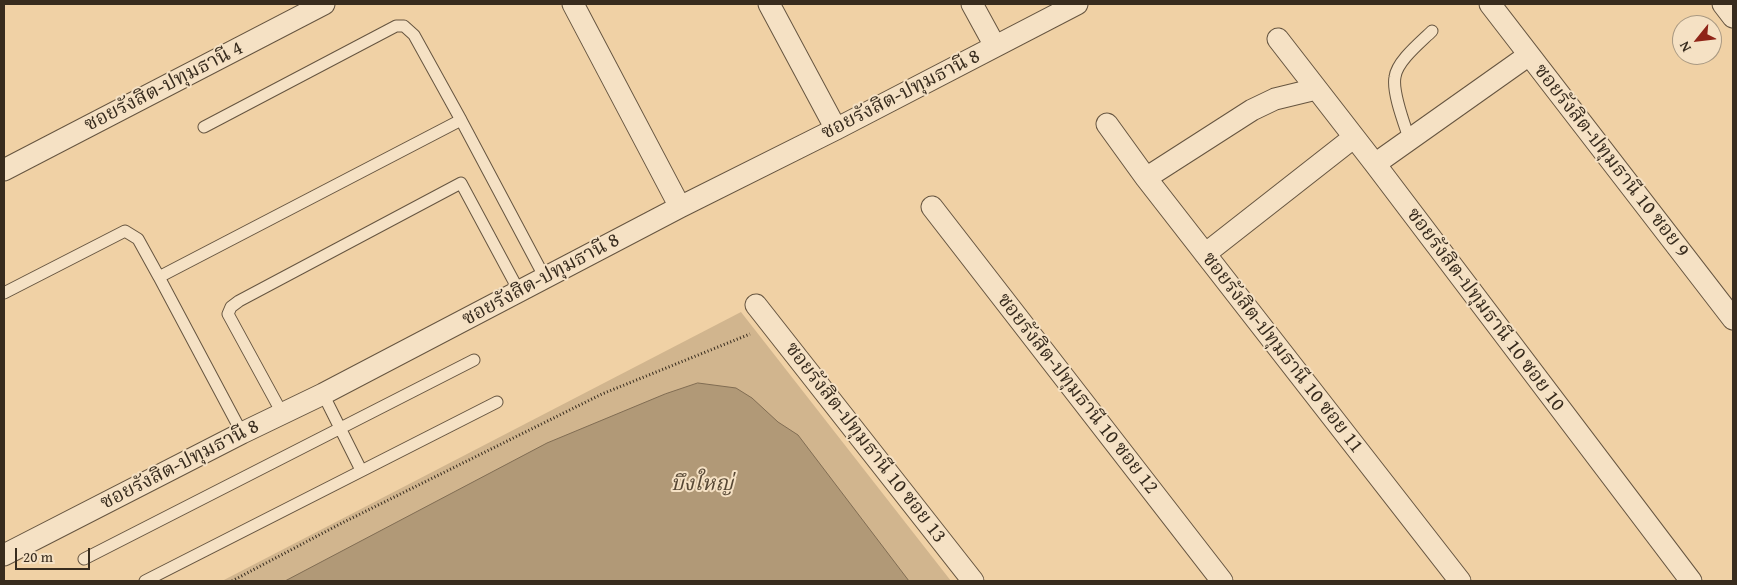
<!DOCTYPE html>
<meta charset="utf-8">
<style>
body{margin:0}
#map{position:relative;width:1737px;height:585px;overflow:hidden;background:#f0d1a5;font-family:"Gentium Book Plus",serif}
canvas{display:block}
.frame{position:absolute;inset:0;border:5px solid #382c1e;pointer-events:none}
.north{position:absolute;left:1672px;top:15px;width:50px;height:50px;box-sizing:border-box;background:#f5e1c4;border:1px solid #a99982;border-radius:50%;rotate:241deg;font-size:14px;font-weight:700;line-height:20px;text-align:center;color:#382c1e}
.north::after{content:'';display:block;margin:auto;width:18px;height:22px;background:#8f2418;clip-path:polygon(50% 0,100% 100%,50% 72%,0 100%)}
.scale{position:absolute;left:15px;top:548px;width:75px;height:22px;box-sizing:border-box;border:2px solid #382c1e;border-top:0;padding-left:6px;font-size:15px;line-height:18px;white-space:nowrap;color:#382c1e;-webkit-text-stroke:4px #f5e1c4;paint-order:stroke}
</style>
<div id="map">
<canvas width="1737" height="585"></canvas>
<div class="frame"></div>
<div class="north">N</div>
<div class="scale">20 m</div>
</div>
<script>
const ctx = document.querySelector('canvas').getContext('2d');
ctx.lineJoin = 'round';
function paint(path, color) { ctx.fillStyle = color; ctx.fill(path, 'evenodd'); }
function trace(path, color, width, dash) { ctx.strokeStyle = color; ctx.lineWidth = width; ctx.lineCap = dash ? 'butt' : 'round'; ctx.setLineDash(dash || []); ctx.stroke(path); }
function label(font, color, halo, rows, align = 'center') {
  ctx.font = font + ' "Gentium Book Plus","Noto Serif Thai",serif'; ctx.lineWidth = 4; ctx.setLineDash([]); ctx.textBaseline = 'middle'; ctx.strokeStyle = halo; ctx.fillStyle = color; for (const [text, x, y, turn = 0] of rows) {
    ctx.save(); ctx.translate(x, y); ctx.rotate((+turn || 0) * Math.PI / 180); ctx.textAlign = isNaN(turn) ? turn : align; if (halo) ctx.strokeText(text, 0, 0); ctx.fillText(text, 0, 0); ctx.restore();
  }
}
paint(new Path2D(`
 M741,312L951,581H222Z`), '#d1b58e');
const water = new Path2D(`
 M698,383L736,388L752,398L778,422L798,435L909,581H285L547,443L665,394Z`);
paint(water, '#b19977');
trace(water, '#816d53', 1);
const lane = new Path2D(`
 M204,127L396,26H404L414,35L461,120
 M1409,138C1404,123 1392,92 1395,77C1397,61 1421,42 1432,31
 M4,293L125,231L138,239L159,277
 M323,394L361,470
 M282,413L228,314L231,307L239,301L461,183L519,291
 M242,433L159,277L461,120L545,278
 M84,559L474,360
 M145,581L497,402`);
const street = new Path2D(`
 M573,4L680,207
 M769,4L836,129
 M972,4L995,46
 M1490,4L1733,319
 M1723,4L1733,17
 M1278,39L1375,164L1691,581
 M1107,124L1146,178L1460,581
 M1375,164L1529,55
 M4,170L324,4
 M1146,178L1252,110L1275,99L1316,89
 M932,207L1222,581
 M1205,254L1353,138
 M756,305L973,581
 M4,555L242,433L323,394L680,207L836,129L1077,4`);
trace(lane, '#665540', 13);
trace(street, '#665540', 23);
trace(new Path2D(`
 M232,581L340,524L602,394L750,334`), '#382c1e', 3, [1, 2.5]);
trace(lane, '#f5e1c4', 11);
trace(street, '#f5e1c4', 21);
label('20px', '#382c1e', '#f5e1c4', [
 ["ซอยรังสิต-ปทุมธานี 4",164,87,-27],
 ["ซอยรังสิต-ปทุมธานี 8",901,95,-27],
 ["ซอยรังสิต-ปทุมธานี 10 ซอย 9",1611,161,52],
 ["ซอยรังสิต-ปทุมธานี 8",541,280,-28],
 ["ซอยรังสิต-ปทุมธานี 10 ซอย 10",1485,310,53],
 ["ซอยรังสิต-ปทุมธานี 10 ซอย 11",1282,353,52],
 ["ซอยรังสิต-ปทุมธานี 10 ซอย 12",1077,394,52],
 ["ซอยรังสิต-ปทุมธานี 10 ซอย 13",865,443,52],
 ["ซอยรังสิต-ปทุมธานี 8",180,465,-27]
]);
label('italic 21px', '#564734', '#f5e1c4', [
 ["บึงใหญ่",702,485]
]);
</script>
